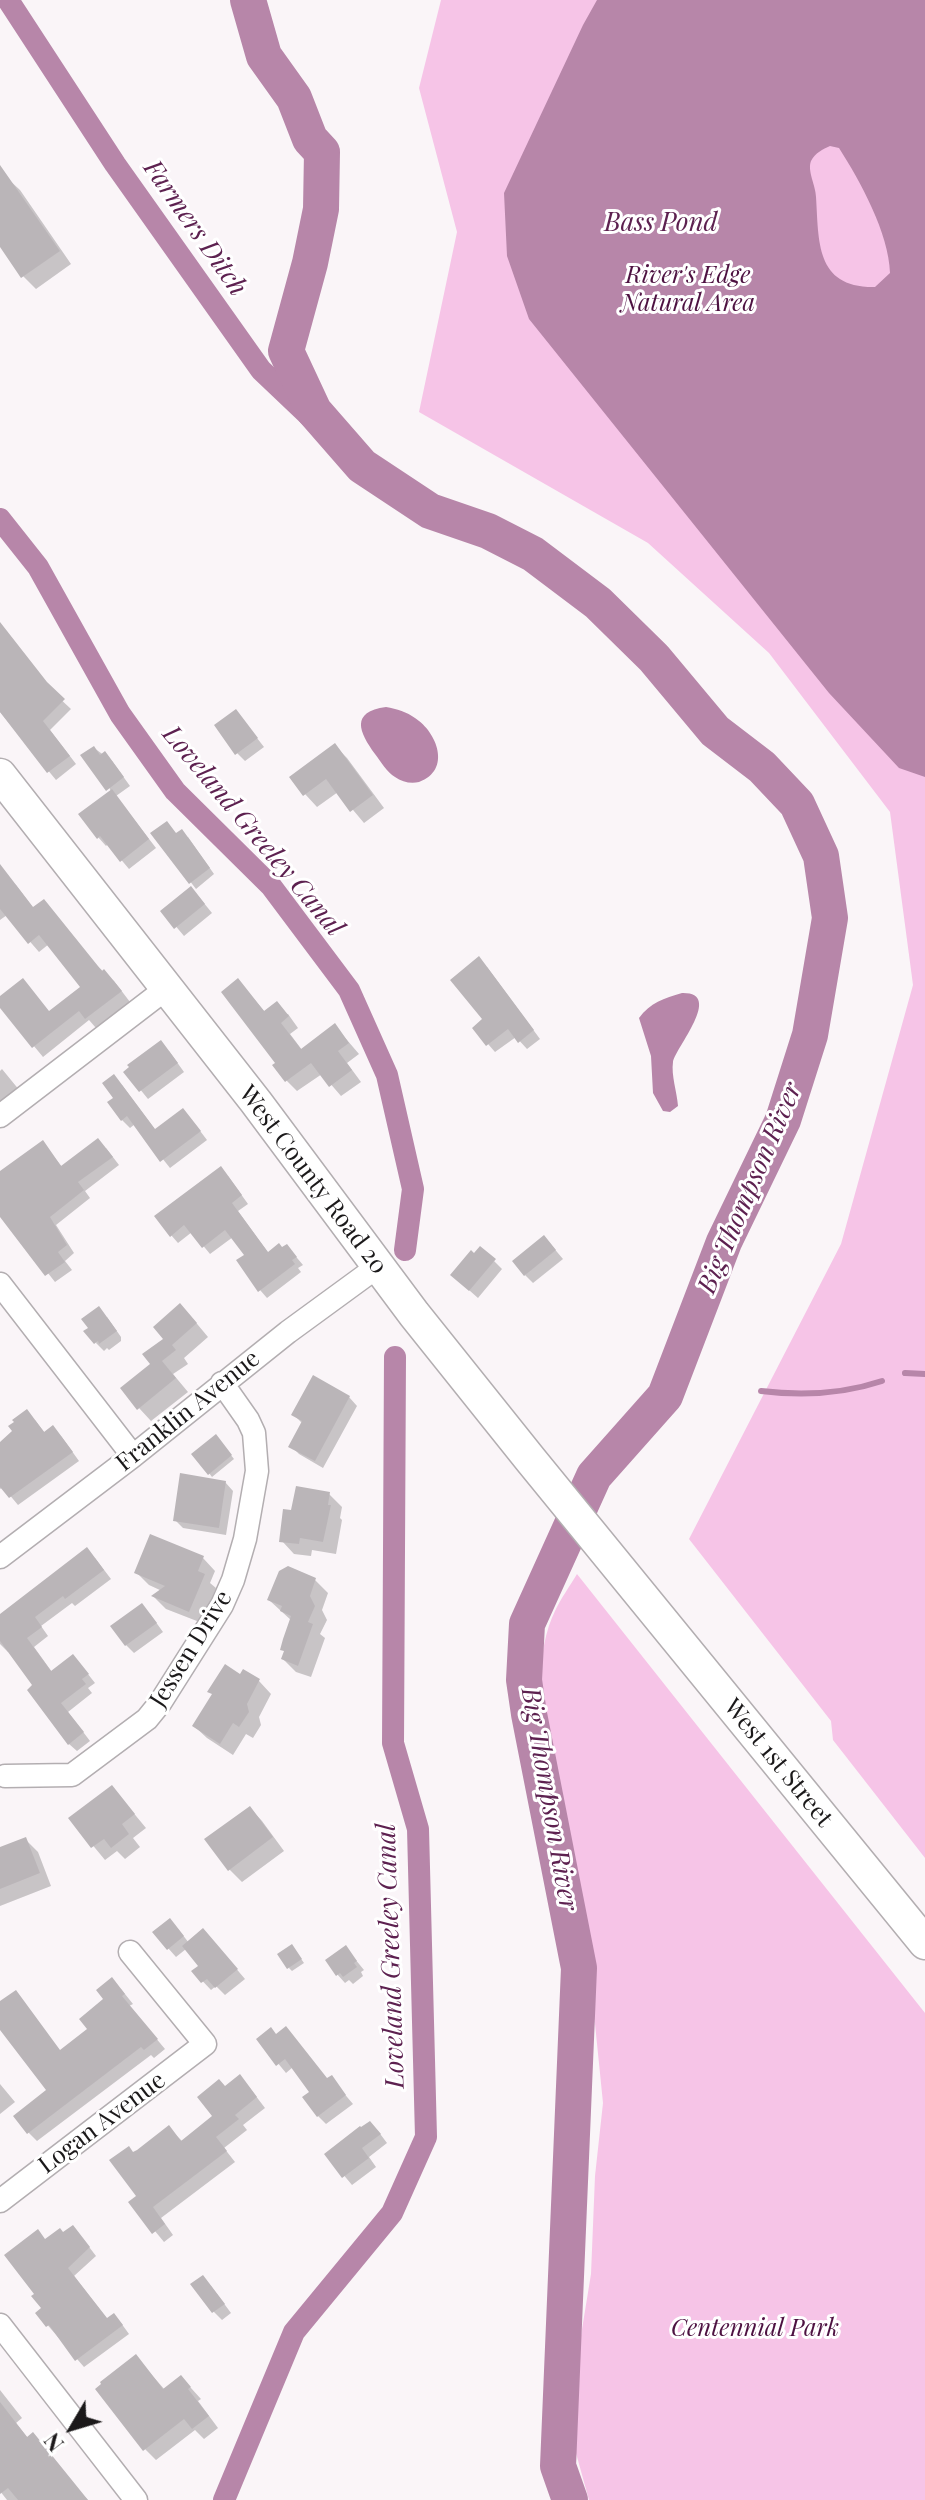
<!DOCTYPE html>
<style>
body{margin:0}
#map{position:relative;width:925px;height:2500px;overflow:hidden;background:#faf5f8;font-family:"Playfair Display",serif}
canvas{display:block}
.north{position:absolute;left:32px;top:2388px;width:80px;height:80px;-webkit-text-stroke:6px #fff;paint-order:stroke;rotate:232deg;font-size:22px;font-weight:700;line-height:32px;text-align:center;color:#1b191a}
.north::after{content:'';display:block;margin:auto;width:28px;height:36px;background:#1b191a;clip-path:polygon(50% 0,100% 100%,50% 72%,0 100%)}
</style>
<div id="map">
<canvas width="925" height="2500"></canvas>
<div class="north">N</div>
</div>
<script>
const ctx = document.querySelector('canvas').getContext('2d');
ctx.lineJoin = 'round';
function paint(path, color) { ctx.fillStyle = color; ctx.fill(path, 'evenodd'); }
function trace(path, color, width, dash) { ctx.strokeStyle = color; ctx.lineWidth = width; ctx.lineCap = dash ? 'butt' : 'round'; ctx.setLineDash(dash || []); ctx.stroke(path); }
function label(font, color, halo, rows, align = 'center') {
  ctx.font = font + ' "Playfair Display",serif'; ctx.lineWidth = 6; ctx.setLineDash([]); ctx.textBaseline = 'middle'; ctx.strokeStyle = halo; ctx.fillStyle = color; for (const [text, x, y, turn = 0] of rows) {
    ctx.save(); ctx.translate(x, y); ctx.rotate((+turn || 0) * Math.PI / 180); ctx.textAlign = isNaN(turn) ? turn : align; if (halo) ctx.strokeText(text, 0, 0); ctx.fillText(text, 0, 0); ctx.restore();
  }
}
paint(new Path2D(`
 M441,0H925V1858L833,1740L831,1721L689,1539L841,1244L913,985L890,812L769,653L648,543L419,412L457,232L419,88Z
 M577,1574L925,2013V2500H589L574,2446L576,2366L591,2274L595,2176L603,2103L594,2014L581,1987V1956L541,1753C538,1712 536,1649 555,1611C561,1598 570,1586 577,1574Z`), '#f6c4e7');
paint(new Path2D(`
 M597,0H925V777L899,768L829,693L529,319L507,256L504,193L583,25ZM830,146L839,148C860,181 889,233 890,273L875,287C815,288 819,241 816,197C816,186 807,171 811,161C815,153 823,149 830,146Z
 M386,707C397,709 407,712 415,718C437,732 452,770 419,782C411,784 402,782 395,777C387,772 381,762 375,754C359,732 350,712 386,707Z
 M682,993C724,992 676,1047 673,1062C671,1075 677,1092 678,1106L670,1112L663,1111L653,1093L651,1056L639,1018C650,1003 664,998 682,993Z`), '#b786a9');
paint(new Path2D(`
 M7,178L20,190L71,264L36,289L23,276L0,243V183Z
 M0,643L71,709L50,730L76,764L56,780L0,712Z
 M236,711L264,747L245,761L237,753Z
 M335,746L347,758L384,808L364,823L338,792L317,807L305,794Z
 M94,748L112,761L130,786L116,796L156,848L129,869L108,844L106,846L98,837L111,792Z
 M153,833L188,837L214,874L196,889Z
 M0,878L16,885L34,909L114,981L130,1002L96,1028L89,1020L43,1057L0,1005V999L50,1013L83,988L49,944L39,952L7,915L0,920Z
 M199,897L212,913L184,936L163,911Z
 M487,967L540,1039L527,1049L516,1037L495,1052L474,1028L485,1020Z
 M238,980L265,1012L288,1014L298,1028L290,1034L302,1050L335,1026L359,1054L347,1063L361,1082L341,1096L322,1074L297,1091L287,1081Z
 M169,1051L184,1072L148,1099L126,1072Z
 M2,1069L20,1091L0,1106V1071Z
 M122,1085L156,1131L191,1119L207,1140L170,1168L135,1124L130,1128L122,1120L116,1098Z
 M42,1142L63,1168L106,1148L119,1165L85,1191L90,1198L56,1225L74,1253L65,1261L72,1270L55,1282L0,1212V1174Z
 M228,1176L248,1204L238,1211L269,1254L287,1246L303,1265L298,1268L301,1272L267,1298L260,1290L247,1255L233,1237L210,1254L192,1232L178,1243L171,1235Z
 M552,1246L563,1259L533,1283L525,1275Z
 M494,1261L502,1269L478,1298L461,1283Z
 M107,1317L121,1337V1341L109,1350L107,1348L104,1351L96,1343Z
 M193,1319L208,1337L184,1358L188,1364L173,1374L188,1392L151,1421L139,1408L153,1364Z
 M349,1397L357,1406L323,1468L299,1454L291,1446L303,1424L294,1415Z
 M35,1420L45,1433L61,1436L79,1461L18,1505L3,1487L0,1489V1444Z
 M219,1440L234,1459L212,1477L209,1473Z
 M225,1482L233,1491L226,1535L183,1528L175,1520Z
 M329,1494L342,1507L340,1518L342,1520L336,1554L312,1550L311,1556L294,1554L282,1541L293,1512Z
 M95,1558L111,1579L75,1606L72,1603L41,1626L48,1636L34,1647L52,1672L80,1664L95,1683L88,1688L92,1693L68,1712L90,1741L77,1751L69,1744L35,1685L10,1651L8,1652L0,1644V1616Z
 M203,1558L215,1571L210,1583L216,1588L202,1623L166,1609L154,1597L162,1591L149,1585L137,1573Z
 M288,1569L315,1580L328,1593L322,1610L327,1620L320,1634L325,1638L311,1677L296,1672L283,1659L292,1621L269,1600Z
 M150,1614L163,1632L134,1653L126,1645Z
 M241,1677L259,1681L271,1694L259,1717L261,1725L253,1738L246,1734L233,1755L207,1738L194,1726Z
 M112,1787L146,1828L133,1838L140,1847L125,1859L117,1851L105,1860L71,1819Z
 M250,1808L262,1821L284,1851L242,1882L229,1869Z
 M25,1839L38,1852L51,1886L0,1906V1849Z
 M178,1929L189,1943L211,1939L245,1979L225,1995L216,1986L211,1990L194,1972L201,1966L186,1949L176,1957L168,1948Z
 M346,1948L364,1970L361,1972L363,1976L353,1984L349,1980L345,1983L337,1974Z
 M295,1950L304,1963L292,1971L289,1968Z
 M121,1989L133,2004L129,2006L165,2049L154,2058L151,2055L37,2141L28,2132L49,2091L0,2026V2004L61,2052L90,2030L106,2000Z
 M258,2039L328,2080L331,2078L353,2104L326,2124L318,2116L311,2092L293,2067L286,2073Z
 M0,2084L15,2102L0,2114Z
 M249,2087L265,2108L243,2125L247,2130L224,2148L235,2162L161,2218L173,2235L164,2242L131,2202L139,2196L134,2154L169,2128L183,2142L215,2117L226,2088Z
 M378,2131L387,2143L369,2157L376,2167L352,2185L327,2155Z
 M64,2235H80L96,2256L74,2276L108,2320L121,2323L129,2334L84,2367L38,2314L44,2309L46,2240Z
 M211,2286L231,2313L222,2320L214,2312Z
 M136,2357L165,2390L181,2377L201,2399L198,2401L218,2428L204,2439L195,2430L156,2460L145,2449Z
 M0,2390L22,2418L16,2423L28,2438L88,2500H7L0,2491Z`), '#0003');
trace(new Path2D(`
 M905,1373L925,1374
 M761,1391C802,1396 843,1394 882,1381`), '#b786a9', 6);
trace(new Path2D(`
 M8,0L115,164L261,370L362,466
 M0,519L38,567L120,714L175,791L271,886L349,990L387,1075L413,1189L405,1250
 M224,2500L294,2332L392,2213L426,2137L418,1829L393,1743L395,1357`), '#b786a9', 22);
trace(new Path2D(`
 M248,0L264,56L294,98L310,139L322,152L321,209L310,263L286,351L314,411L362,466L430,511L488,531L533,554L598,603L654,658L715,731L762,767L797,804L821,856L830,918L810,1035L783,1120L724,1242L665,1396L594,1476L527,1624L524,1680L529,1714L579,1968L558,2466L570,2500`), '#b786a9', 36);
paint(new Path2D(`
 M0,165L60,251L21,278L0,247Z
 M0,622L47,682L65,699L43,721L70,756L47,773L0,712Z
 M236,709L258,738L235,755L214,725Z
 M335,743L373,795L350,812L326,779L303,796L289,777Z
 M94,746L100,755L105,751L124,777L106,791L80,755Z
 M112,789L149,839L120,862L100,836L97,839L78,814Z
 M167,821L176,833L182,829L210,868L189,884L150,833Z
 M0,864L33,907L44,899L102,971L104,969L122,991L85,1019L79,1011L32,1048L0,1008V996L23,978L49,1011L80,987L39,935L28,944L0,909Z
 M191,886L205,904L174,929L160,911Z
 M479,956L534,1030L518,1043L508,1029L486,1046L472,1028L482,1019L450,980Z
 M238,978L264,1011L277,1001L289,1016L281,1023L301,1049L335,1023L349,1043L338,1051L352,1070L329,1087L311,1063L285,1082L272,1065L275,1063L221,992Z
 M161,1040L178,1063L139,1092L123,1072L129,1067L127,1065Z
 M114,1074L155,1129L183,1108L201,1131L160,1162L127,1116L121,1121L107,1102L113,1098L102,1083Z
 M98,1138L113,1157L78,1182L84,1190L50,1217L67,1245L58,1252L65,1262L45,1276L0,1217V1171L43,1140L61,1166Z
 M221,1166L242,1195L232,1203L268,1252L279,1243L282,1247L287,1244L297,1257L292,1260L295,1264L258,1292L236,1260L244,1255L225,1230L202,1248L184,1225L170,1237L154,1216Z
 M544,1235L556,1250L524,1276L512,1261Z
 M480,1246L496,1259L469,1291L450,1275L471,1250L474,1253Z
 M180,1303L197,1323L172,1345L176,1350L162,1361L176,1378L137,1410L120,1388L150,1364L142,1354L163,1339L153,1327Z
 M99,1306L117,1331L99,1344L98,1341L94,1344L83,1331L88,1328L81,1319Z
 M313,1375L350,1396L315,1461L288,1447L302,1421L291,1415Z
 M27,1409L44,1432L53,1425L73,1452L9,1498L0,1487V1442L12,1431L8,1426L14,1422L12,1420Z
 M216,1434L232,1455L208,1475L191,1454Z
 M180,1473L226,1481L219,1528L173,1521Z
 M296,1486L330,1492L328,1505H331L323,1542L300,1538L299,1544L279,1542L283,1509L291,1510Z
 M150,1534L204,1556L198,1571L205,1574L189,1612L151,1596L165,1586L134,1573Z
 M87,1547L104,1570L65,1599L63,1596L35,1617L42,1627L27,1638L51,1671L73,1654L89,1674L82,1679L86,1684L61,1703L84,1732L68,1745L27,1690L32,1685L0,1641V1614Z
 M288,1566L316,1578L310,1596L315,1606L308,1622L313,1624L298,1666L281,1659L284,1651L280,1650L283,1639L291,1616L280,1611L282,1606L267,1600L279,1571Z
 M142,1603L157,1623L125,1646L110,1626Z
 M225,1664L240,1674L243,1669L260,1679L247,1704L249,1712L239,1727L233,1723L220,1744L192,1726L212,1694L207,1692Z
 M112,1785L135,1814L122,1824L129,1834L111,1848L104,1839L91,1848L68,1818Z
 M250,1806L273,1837L228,1871L204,1839Z
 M26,1837L40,1873L0,1889V1847Z
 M170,1918L184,1936L167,1950L152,1932Z
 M203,1928L238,1969L215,1988L207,1979L201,1983L191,1971L198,1966L182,1946Z
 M292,1944L302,1959L287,1969L277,1954Z
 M346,1945L357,1961L354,1963L357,1967L343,1977L340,1973L336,1976L325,1960Z
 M112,1977L125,1994L122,1996L158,2039L144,2050L141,2047L27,2134L13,2116L46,2090L0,2030V2001L16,1990L60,2050L87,2029L79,2019L103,1999L96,1990Z
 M286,2026L327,2078L332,2075L346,2095L317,2117L302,2097L309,2092L285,2059L276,2066L256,2039L271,2027L276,2034Z
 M240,2074L257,2097L235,2115L239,2119L216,2137L227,2151L153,2207L165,2224L152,2234L128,2202L136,2196L109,2160L129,2146L133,2152L137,2150L169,2125L181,2141L212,2116L197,2097L219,2079L225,2086Z
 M370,2121L381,2134L362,2148L369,2158L342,2178L324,2154L360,2126L361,2127Z
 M73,2225L90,2247L68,2268L107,2318L114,2313L123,2325L75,2361L49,2325L46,2327L35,2313L41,2308L31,2296L34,2294L4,2255L38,2229L45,2239L60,2228L63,2232Z
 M203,2275L225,2304L212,2313L190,2284Z
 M136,2354L163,2389L181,2375L191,2387L188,2389L209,2416L192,2429L184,2419L143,2451L95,2389L101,2384L100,2382Z
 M0,2402L27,2437L33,2432L88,2500H18L8,2488L0,2494Z`), '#bab5b8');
const street = new Path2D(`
 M0,1116L167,988
 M0,1284L133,1456
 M0,1557L133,1456L288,1332L377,1267
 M5,1776L72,1775L147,1719L160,1703L222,1605L233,1580L245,1539L257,1471L254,1433L248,1420L222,1383
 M0,2201L205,2044L130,1952
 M0,2325L136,2500`);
const secondary = new Path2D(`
 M0,775L256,1102L414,1314L530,1459L925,1943`);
trace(street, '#b3aeb1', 25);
trace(secondary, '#b3aeb1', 35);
trace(street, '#fff', 22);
trace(secondary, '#fff', 32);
label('italic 24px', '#4d1141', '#fff', [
 ["River's Edge",688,276],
 ["Natural Area",688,304],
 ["Centennial Park",755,2329]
]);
label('24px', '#1b191a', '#fff', [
 ["West County Road 20",313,1180,53],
 ["Franklin Avenue",188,1411,-39],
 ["Jessen Drive",191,1649,-58],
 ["West 1st Street",778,1763,51],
 ["Logan Avenue",102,2123,-37]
]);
label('italic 26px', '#5d2150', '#fff', [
 ["Bass Pond",661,223],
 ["Farmers Ditch",195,228,55],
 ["Loveland Greeley Canal",253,831,50],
 ["Big Thompson River",750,1188,-67],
 ["Big Thompson River",549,1799,80],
 ["Loveland Greeley Canal",391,1956,-92]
]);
</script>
